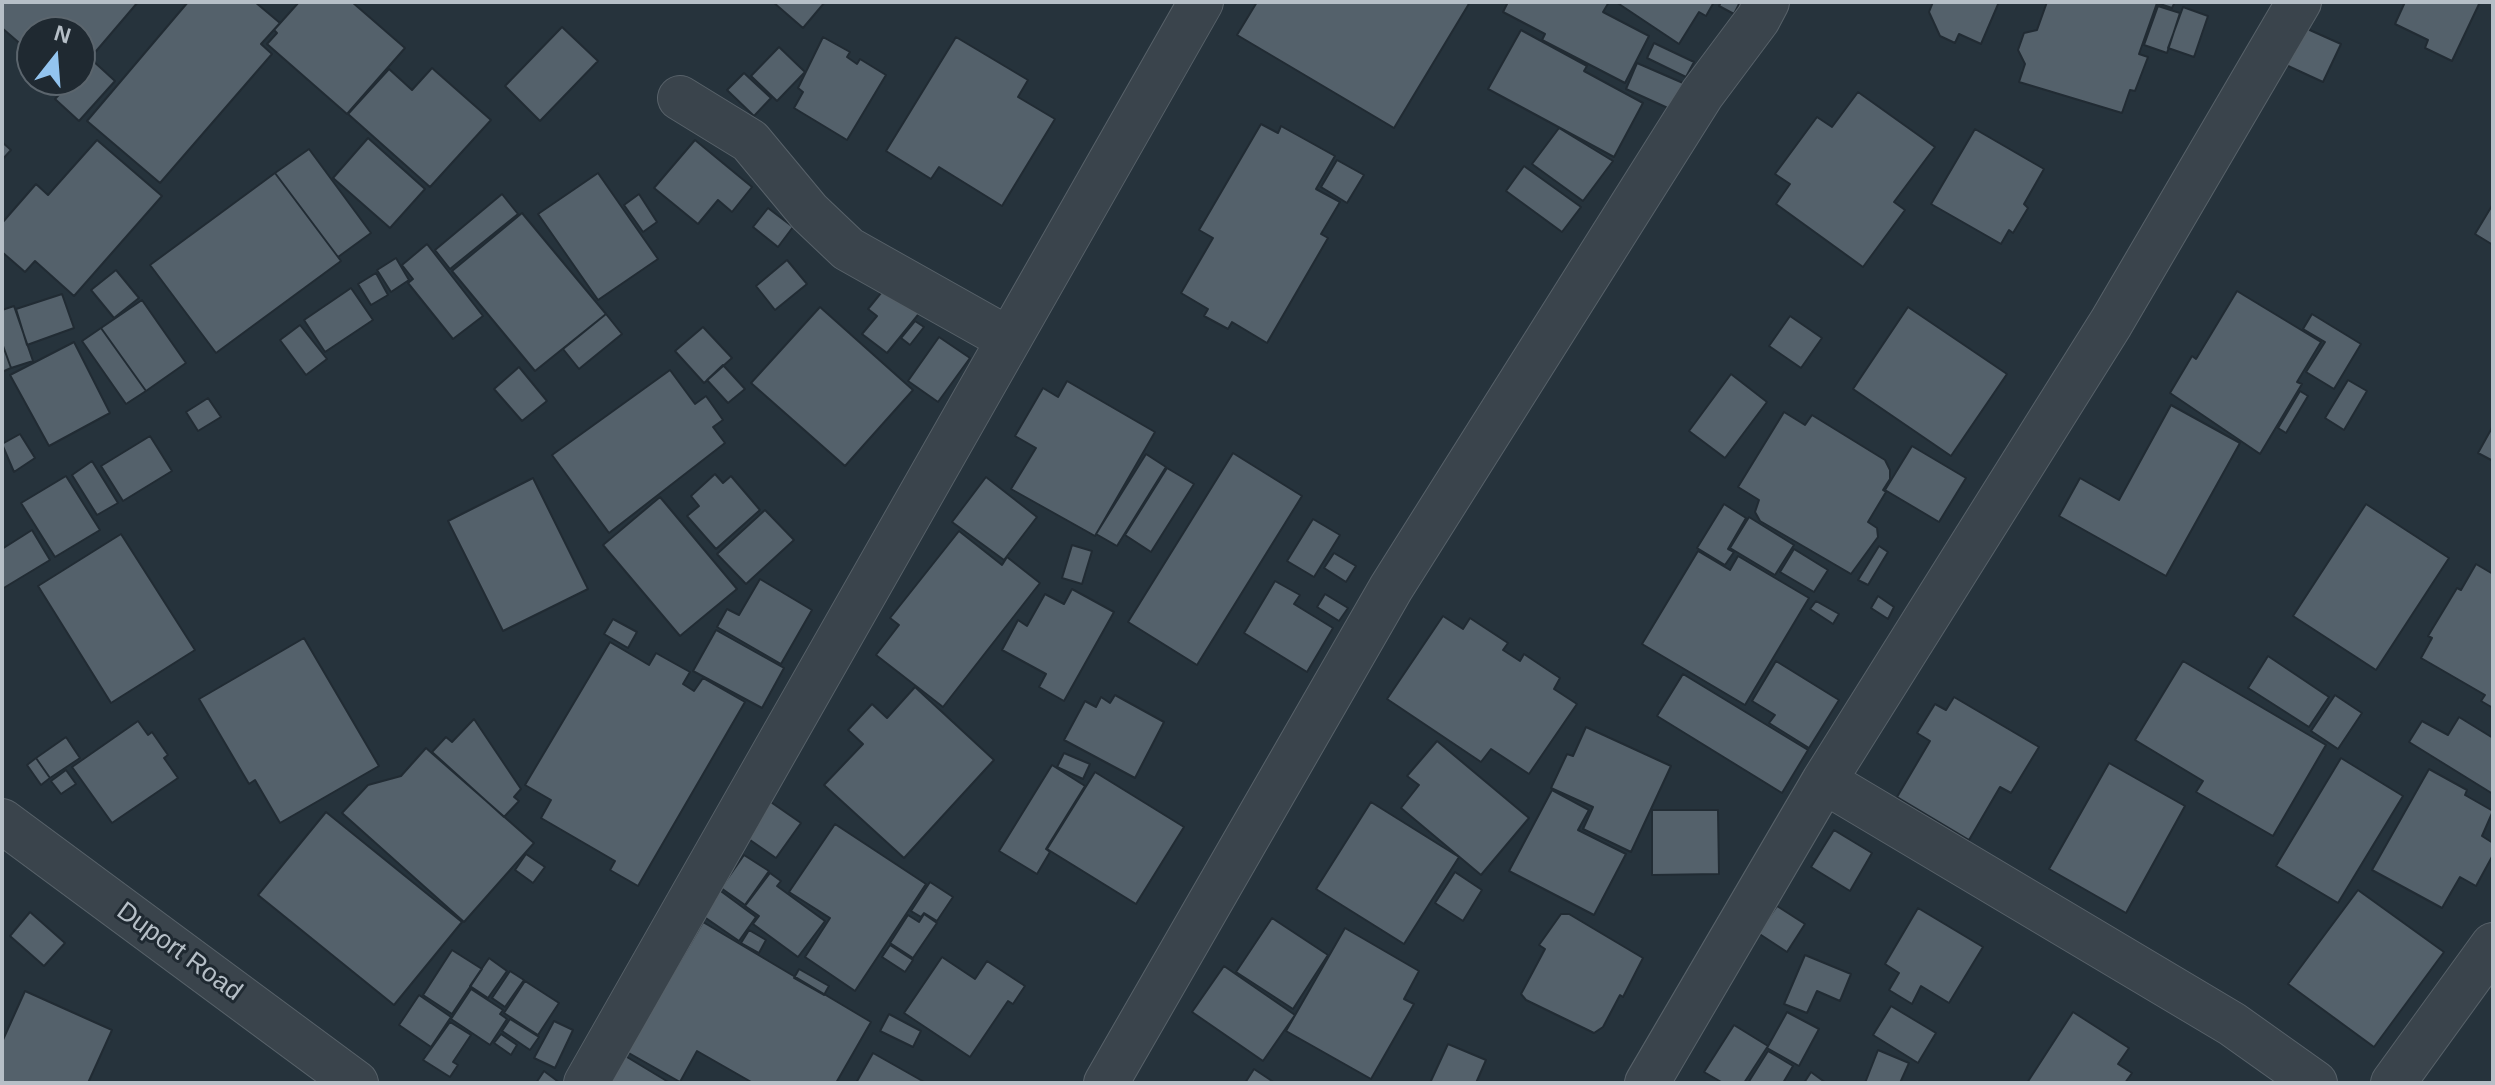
<!DOCTYPE html>
<style>
body{margin:0}
#map{position:relative;width:2495px;height:1085px;overflow:hidden;background:#26333c;font-family:Helvetica,sans-serif}
canvas{display:block}
.frame{position:absolute;inset:0;border:4px solid #b6bfc7;pointer-events:none}
.north{position:absolute;left:16px;top:16px;width:80px;height:80px;box-sizing:border-box;background:#1f2931;border:2px solid #5b656d;border-radius:50%;rotate:17deg;font-size:22px;font-weight:700;line-height:32px;text-align:center;color:#b6bfc7}
.north::after{content:'';display:block;margin:auto;width:28px;height:36px;background:#93c4ef;clip-path:polygon(50% 0,100% 100%,50% 72%,0 100%)}
</style>
<div id="map">
<canvas width="2495" height="1085"></canvas>
<div class="frame"></div>
<div class="north">N</div>
</div>
<script>
const ctx = document.querySelector('canvas').getContext('2d');
ctx.lineJoin = 'round';
function paint(path, color) { ctx.fillStyle = color; ctx.fill(path, 'evenodd'); }
function trace(path, color, width, dash) { ctx.strokeStyle = color; ctx.lineWidth = width; ctx.lineCap = dash ? 'butt' : 'round'; ctx.setLineDash(dash || []); ctx.stroke(path); }
function label(font, color, halo, rows, align = 'center') {
  ctx.font = font + ' Helvetica,sans-serif'; ctx.lineWidth = 6; ctx.setLineDash([]); ctx.textBaseline = 'middle'; ctx.strokeStyle = halo; ctx.fillStyle = color; for (const [text, x, y, turn = 0] of rows) {
    ctx.save(); ctx.translate(x, y); ctx.rotate((+turn || 0) * Math.PI / 180); ctx.textAlign = isNaN(turn) ? turn : align; if (halo) ctx.strokeText(text, 0, 0); ctx.fillText(text, 0, 0); ctx.restore();
  }
}
const building = new Path2D(`
 M2,2H138L80,70V32H32V54L2,28Z
 M188,2H255L280,23L261,44L272,54L160,183L87,121Z
 M299,2H352L405,48L347,114L267,44L277,33L274,30Z
 M773,2H825L803,28Z
 M1257,2H1470L1394,128L1237,35Z
 M1508,2H1609L1603,12L1649,36L1625,83L1542,40L1545,34L1503,12Z
 M1616,2H1714L1706,16L1699,12L1679,44Z
 M1721,2H1740L1734,14L1719,6Z
 M1933,2H1999L1981,44L1959,34L1955,43L1940,36L1929,12Z
 M2047,2H2175L2172,8L2157,3L2139,54L2148,57L2135,91L2130,90L2122,113L2019,82L2025,64L2018,50L2024,33L2037,30Z
 M2405,2H2480L2452,61L2425,48L2428,40L2395,24Z
 M2158,6L2180,13L2167,53L2144,45Z
 M2183,7L2208,16L2194,57L2168,48Z
 M562,27L598,61L540,121L505,86Z
 M2303,27L2341,44L2323,82L2286,65Z
 M1521,30L1587,66L1584,71L1643,103L1614,157L1488,89Z
 M823,37L850,52L847,57L857,64L860,59L886,75L847,140L794,108L803,92L798,88Z
 M956,37L1028,80L1018,97L1055,119L1002,206L939,167L931,179L886,151Z
 M1654,43L1694,62L1686,77L1647,58Z
 M779,47L805,72L777,101L751,76Z
 M91,59L115,81L79,121L55,99L73,80H80V72Z
 M1637,63L1683,83L1670,109L1626,89Z
 M432,68L491,120L430,187L348,114L389,69L412,90Z
 M744,73L771,98L754,116L727,90Z
 M1858,92L1935,147L1894,202L1905,210L1863,267L1776,204L1790,184L1775,174L1817,117L1832,127Z
 M1261,124L1278,133L1281,126L1335,156L1316,189L1340,202L1321,234L1328,238L1267,343L1232,322L1228,329L1204,316L1208,309L1181,293L1213,238L1199,230Z
 M1559,128L1613,161L1583,201L1532,164Z
 M1975,129L2044,169L2024,204L2028,208L2013,233L2009,230L2001,244L1931,204Z
 M368,138L425,189L390,228L333,178Z
 M97,140L162,196L74,296L35,261L25,272L2,252V223L36,184L48,195Z
 M695,140L752,187L732,212L718,200L698,224L654,188Z
 M2,142L11,150L2,160Z
 M309,149L371,233L338,257L275,173Z
 M1337,160L1364,175L1347,203L1321,187Z
 M1524,166L1581,207L1562,232L1506,191Z
 M275,173L341,261L216,353L150,265Z
 M598,173L658,259L598,300L538,214Z
 M502,194L518,214L450,269L435,250Z
 M639,194L657,222L643,232L624,205Z
 M2493,204V245L2475,234Z
 M768,208L793,227L778,247L753,227Z
 M522,213L606,314L535,371L452,271Z
 M427,244L483,316L453,339L408,283L413,279L402,265Z
 M396,258L409,280L391,292L377,270Z
 M787,260L807,284L775,310L756,286Z
 M116,270L139,298L114,318L91,290Z
 M376,273L388,295L371,305L358,284Z
 M351,288L373,320L325,352L304,320Z
 M885,288L922,310L887,353L862,334L877,316L868,309Z
 M2237,291L2321,342L2297,382L2302,384L2260,454L2170,393L2192,356L2196,359Z
 M62,294L74,328L27,345L16,309Z
 M142,300L186,363L146,391L101,328Z
 M14,306L33,361L11,368L2,343V310Z
 M820,307L913,390L845,466L751,383Z
 M1908,307L2007,374L1951,456L1853,389Z
 M606,314L622,334L579,369L563,349Z
 M2312,314L2361,344L2334,389L2306,372L2325,342L2303,329Z
 M1790,316L1822,338L1801,368L1769,346Z
 M915,321L924,327L910,345L901,338Z
 M300,325L327,359L306,375L280,340Z
 M703,327L732,358L704,383L675,351Z
 M101,328L146,391L126,404L82,341Z
 M939,337L970,358L938,402L908,381Z
 M74,342L110,413L49,446L10,375Z
 M2,343L11,368L2,372Z
 M723,365L745,389L728,403L707,380Z
 M519,367L547,401L522,421L494,389Z
 M670,370L695,404L706,396L723,420L713,427L725,443L609,533L552,455Z
 M1731,374L1767,402L1725,458L1689,431Z
 M2348,380L2367,391L2344,430L2325,418Z
 M1067,381L1155,432L1095,536L1011,489L1036,448L1015,436L1043,388L1058,397Z
 M2300,391L2308,396L2286,433L2278,428Z
 M208,398L221,417L198,431L186,412Z
 M2171,405L2240,443L2166,576L2059,516L2080,478L2119,500Z
 M1784,412L1805,425L1812,415L1885,460L1890,470V479L1883,490L1886,492L1868,522L1877,528L1878,537L1851,574L1760,521L1755,512L1759,500L1738,487Z
 M2493,426V461L2478,453Z
 M20,434L35,458L14,472L2,444Z
 M150,436L172,471L123,501L101,466Z
 M1912,446L1966,478L1939,522L1885,490Z
 M1233,453L1302,496L1197,665L1128,622Z
 M1146,454L1166,467L1117,546L1096,534Z
 M92,461L118,503L97,515L72,475Z
 M1167,468L1194,484L1151,552L1125,535Z
 M715,474L723,483L731,476L760,510L716,549L687,516L699,506L691,496Z
 M66,476L100,530L55,557L21,503Z
 M986,477L1037,517L1004,560L952,522Z
 M533,478L588,589L503,631L448,521Z
 M660,497L737,589L680,636L603,545Z
 M1724,504L1746,518L1728,549L1734,552L1725,565L1697,548Z
 M2366,504L2449,558L2376,670L2293,616Z
 M765,510L794,540L746,584L717,554Z
 M1749,517L1794,545L1775,575L1730,548Z
 M1313,519L1340,535L1314,577L1287,561Z
 M32,530L50,560L2,589V549Z
 M959,531L1002,565L1007,557L1040,583L943,707L876,655L899,625L890,618Z
 M121,534L195,650L111,703L38,586Z
 M1072,545L1092,551L1082,584L1062,578Z
 M1879,546L1888,552L1868,585L1858,580Z
 M1794,549L1828,570L1814,592L1780,572Z
 M1698,551L1730,570L1738,556L1809,598L1745,705L1642,644Z
 M1334,553L1356,566L1346,582L1324,568Z
 M2476,564L2493,574V708L2481,701L2485,695L2421,658L2432,638L2428,636L2457,588L2461,590Z
 M760,579L812,610L781,664L717,627L727,609L739,615Z
 M1275,581L1300,595L1294,604L1333,628L1307,672L1244,633Z
 M1072,589L1114,612L1064,701L1039,687L1046,674L1002,650L1018,620L1027,626L1045,594L1064,604Z
 M1325,594L1348,608L1339,621L1317,607Z
 M1878,596L1894,607L1888,619L1871,608Z
 M1816,601L1839,614L1833,624L1810,609Z
 M1443,616L1463,629L1470,618L1508,643L1503,650L1520,661L1524,654L1560,678L1554,689L1577,704L1529,774L1491,749L1481,762L1387,699Z
 M613,619L637,632L628,648L604,634Z
 M716,630L784,668L762,708L693,671Z
 M304,638L379,766L280,823L255,780L249,784L199,699Z
 M610,642L649,665L656,653L690,672L683,684L694,691L703,678L745,702L638,886L610,870L615,861L541,818L551,800L525,785Z
 M2268,656L2329,697L2309,727L2248,688Z
 M1776,661L1839,700L1809,748L1769,723L1775,715L1752,701Z
 M2183,661L2326,745L2273,836L2196,792L2203,781L2135,740Z
 M1683,674L1808,750L1782,793L1657,716Z
 M915,687L994,760L904,858L824,785L863,744L848,730L872,704L887,718Z
 M1115,695L1164,722L1135,778L1064,740L1085,701L1096,707L1101,697L1110,703Z
 M2335,695L2362,713L2338,749L2311,731Z
 M1954,697L2039,747L2011,793L2000,787L1969,840L1897,797L1930,741L1917,733L1935,704L1946,710Z
 M2459,717L2493,738V794L2409,742L2422,721L2448,735Z
 M474,719L521,789L514,797L519,801L504,817L432,752L446,737L452,742Z
 M138,721L148,735L152,732L168,755L164,758L178,778L112,823L72,767Z
 M1586,727L1671,766L1631,852L1583,829L1593,807L1551,788L1567,754L1573,756Z
 M66,737L80,758L50,778L36,758Z
 M1437,741L1529,818L1481,875L1401,808L1419,785L1407,776Z
 M426,748L534,843L464,922L342,813L368,785L401,776Z
 M1064,753L1090,764L1083,779L1057,767Z
 M36,758L50,778L41,785L27,765Z
 M2341,758L2403,796L2338,903L2276,866Z
 M2109,763L2185,806L2126,913L2049,869Z
 M1052,765L1085,786L1046,849L1050,852L1037,874L999,851Z
 M2429,769L2467,790L2465,795L2493,811L2482,836L2493,843V855L2476,886L2460,877L2442,908L2372,870Z
 M66,770L76,784L61,794L51,781Z
 M1095,772L1184,827L1136,904L1047,849Z
 M1552,790L1589,810L1578,830L1626,854L1594,915L1509,871Z
 M765,798L801,823L776,858L740,833Z
 M1371,802L1459,857L1404,944L1316,889Z
 M1652,810H1718L1719,874L1652,875Z
 M326,812L462,922L394,1005L258,895Z
 M835,824L926,884L855,991L805,957L830,918L789,892Z
 M1834,830L1872,853L1850,891L1811,867Z
 M526,854L545,867L533,883L515,870Z
 M744,855L769,871L745,905L721,888Z
 M1455,872L1482,890L1463,921L1435,903Z
 M770,873L781,881L777,886L825,921L798,957L753,924L759,916L745,906Z
 M930,882L953,897L937,921L924,913L921,917L911,911Z
 M718,889L756,917L739,941L700,914Z
 M2358,890L2444,952L2374,1047L2288,984Z
 M1777,906L1805,924L1787,952L1758,933Z
 M1918,908L1983,947L1949,1003L1921,986L1912,1004L1889,990L1899,973L1885,964Z
 M30,912L65,943L44,966L10,936Z
 M924,914L937,923L913,958L890,943L908,915L919,922Z
 M1561,914H1569L1643,958L1623,997L1620,995L1603,1027L1594,1033L1526,1000L1521,994L1545,949L1539,945Z
 M1272,918L1328,955L1293,1009L1236,972Z
 M703,922L871,1022L836,1083H753L697,1051L680,1082L627,1052Z
 M1345,928L1419,971L1404,999L1414,1004L1371,1079L1286,1031Z
 M749,930L766,940L759,953L741,943Z
 M890,945L913,960L905,972L882,957Z
 M452,950L482,969L452,1014L423,995Z
 M1805,955L1851,974L1840,1001L1817,991L1807,1013L1784,1004Z
 M942,957L975,979L987,961L1025,986L1013,1004L1008,1001L970,1057L904,1013Z
 M489,958L507,971L488,998L470,986Z
 M1224,966L1295,1015L1263,1061L1192,1012Z
 M799,969L829,986L824,995L794,978Z
 M510,971L524,980L505,1007L492,998Z
 M525,981L559,1003L538,1035L504,1013Z
 M471,989L503,1010L500,1014L507,1019L490,1045L451,1019Z
 M25,991L112,1030L88,1083H2V1042Z
 M419,995L451,1017L431,1047L399,1025Z
 M1891,1006L1936,1033L1918,1063L1873,1035Z
 M1787,1012L1819,1029L1799,1066L1767,1048Z
 M2073,1012L2129,1048L2118,1064L2132,1073L2125,1083H2027Z
 M889,1014L921,1031L913,1047L880,1031Z
 M510,1019L539,1037L530,1050L502,1031Z
 M554,1021L573,1030L555,1068L534,1058Z
 M450,1022L471,1035L453,1062L458,1065L450,1077L423,1060Z
 M1734,1025L1768,1046L1744,1083H1723L1704,1072Z
 M501,1034L517,1045L511,1055L494,1043Z
 M1448,1044L1486,1060L1476,1083H1430Z
 M1878,1050L1909,1063L1900,1083H1865Z
 M1768,1051L1793,1066L1783,1083H1748Z
 M873,1053L926,1083H856Z
 M622,1054L670,1083H605Z
 M1254,1069L1275,1083H1245Z
 M544,1071L560,1083H536Z
 M1811,1072L1826,1083H1804Z`);
paint(building, '#54616b');
trace(building, '#212b33', 2);
const street = new Path2D(`
 M680,98L750,141L809,212L848,249L1008,339
 M1824,781L2232,1024L2315,1083
 M2,821L356,1083
 M586,1083L1201,2
 M1106,1083L1391,588L1702,94L1758,19L1767,2
 M1647,1083L1824,781L2111,323L2299,2
 M2393,1083L2493,945`);
trace(street, '#58626a', 46);
trace(street, '#3a444c', 44);
label('26px', '#b6bfc7', '#1f2931', [
 ["Duport Road",179,952,36]
]);
</script>
